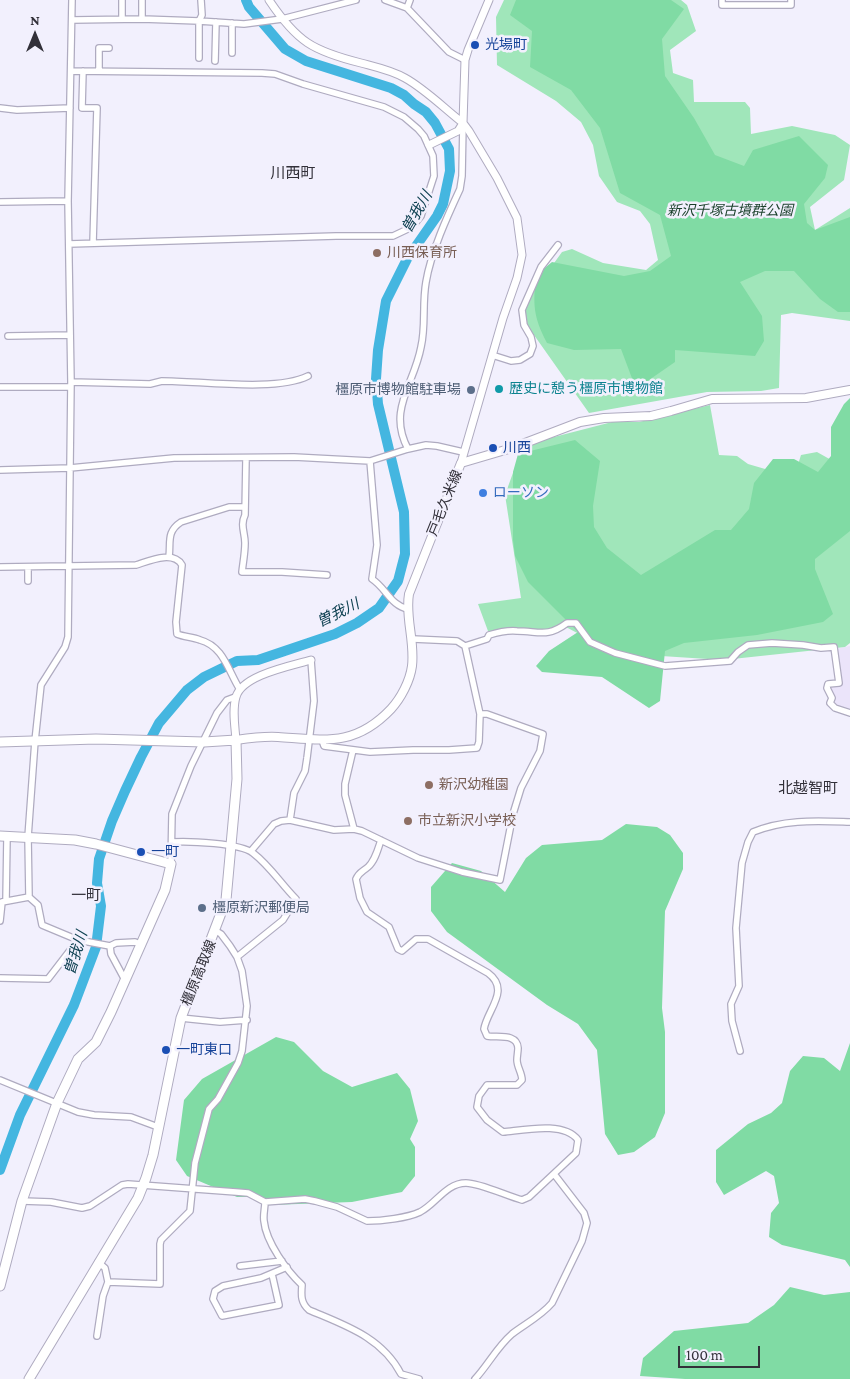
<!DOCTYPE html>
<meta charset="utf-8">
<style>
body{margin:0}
#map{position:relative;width:850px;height:1379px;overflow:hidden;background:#f2f0fd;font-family:"Crimson Pro",serif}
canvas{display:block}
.north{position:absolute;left:10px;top:10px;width:50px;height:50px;-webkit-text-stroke:4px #f2f0fd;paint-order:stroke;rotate:0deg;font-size:14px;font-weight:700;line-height:20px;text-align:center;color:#323039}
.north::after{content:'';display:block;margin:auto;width:18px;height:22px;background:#323039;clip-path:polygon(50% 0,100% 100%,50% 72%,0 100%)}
.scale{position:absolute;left:678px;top:1346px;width:82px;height:22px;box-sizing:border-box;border:2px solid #323039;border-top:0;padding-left:6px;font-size:15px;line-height:18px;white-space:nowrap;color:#323039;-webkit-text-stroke:4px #f2f0fd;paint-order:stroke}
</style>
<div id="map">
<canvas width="850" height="1379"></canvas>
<div class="north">N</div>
<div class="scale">100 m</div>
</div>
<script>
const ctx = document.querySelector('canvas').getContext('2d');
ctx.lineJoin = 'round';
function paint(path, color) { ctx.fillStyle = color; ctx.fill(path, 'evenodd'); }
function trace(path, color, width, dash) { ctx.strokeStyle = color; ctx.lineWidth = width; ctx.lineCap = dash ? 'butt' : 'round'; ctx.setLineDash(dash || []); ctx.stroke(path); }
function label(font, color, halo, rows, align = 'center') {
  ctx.font = font + ' "Crimson Pro","Noto Sans JP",serif'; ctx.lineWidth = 5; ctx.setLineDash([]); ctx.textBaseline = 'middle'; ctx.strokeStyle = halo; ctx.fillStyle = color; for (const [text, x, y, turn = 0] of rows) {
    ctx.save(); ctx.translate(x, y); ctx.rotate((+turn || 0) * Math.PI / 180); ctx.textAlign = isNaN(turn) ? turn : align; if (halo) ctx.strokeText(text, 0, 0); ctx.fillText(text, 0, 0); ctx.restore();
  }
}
paint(new Path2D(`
 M850,646V710H844L836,705L834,702L835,696L829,687L842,686L836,649Z`), '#ebe4fa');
paint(new Path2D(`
 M504,0H681L687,5L696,31L670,50L673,73L693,80L694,102H745L750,108L751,134L792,126L835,135L850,145L844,180L810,207L815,230L850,208V321L792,313L781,315L779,388L761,391L707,392L589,413L522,318L526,302L562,252L572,249L603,263L646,270L658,260L650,224L640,211L617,202L599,176L593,145L581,122L556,101L497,65L496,17Z
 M710,405L719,455L737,456L748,464L772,471L795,474L801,455L817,452L833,461L850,415V643L845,647L723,660L615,653L564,626L549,630L488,631L478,604L521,598L505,495L523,445L612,422H639Z`), '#a0e6ba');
paint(new Path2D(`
 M516,0H671L684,9L662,39L665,76L694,118L715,155L744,166L753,150L799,136L828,165L825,178L804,204L807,223L815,230L850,217V312H838L820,299L794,271H765L740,282L762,316L764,341L755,356L675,350V362L636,389L621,349L574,350L547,343C533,316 533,305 536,275L552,262L624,276L650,271L671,256L660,215L620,193L600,128L571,90L530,67L532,31L510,15Z
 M850,398V531L815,559V569L833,614L823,622L757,635L684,643L665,651L660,701L649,708L602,677L542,672L536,666L549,651L578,632L528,582L515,556L513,540V472L518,454L575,440L600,461L593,506L594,527L607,548L641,575L715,530H731L749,509L754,483L773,459H794L818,472L831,456V427L844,404Z
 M626,824L657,827L670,835L683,853V869L665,911L662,1008L665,1032V1113L655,1137L634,1152L618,1155L605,1134L597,1050L578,1024L547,1005L447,932L431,911V887L452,863L481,871L505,892L526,858L542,845L602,840Z
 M276,1037L294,1042L323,1071L352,1087L397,1073L410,1089L418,1121L410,1139L415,1147V1176L402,1192L352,1202L271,1205L255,1197H237L187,1176L176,1160L184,1100L202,1079Z
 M850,1043V1267L845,1260L782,1245L769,1237L771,1213L779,1203L774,1176L766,1171L724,1195L716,1182V1150L748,1124L771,1113L782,1103L790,1071L803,1056L824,1058L840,1071Z
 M790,1287L824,1295L850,1292V1379H685L640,1376L643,1358L674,1331L748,1323L774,1305Z`), '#80dba4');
trace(new Path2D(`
 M0,1170L20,1115L74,1005L96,947L101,906L97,883L99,859L112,821L125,791L141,757L159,723L187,690L204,677L237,661L258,660L335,634L357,623L379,608L398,581L405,554L404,512L378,404L376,379L378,350L386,301L407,259L437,216L443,204L450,171L449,149L435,123L426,112L414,104L404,95L391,88L306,61L285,49L249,7L246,0`), '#44b6e0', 10);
const minor = new Path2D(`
 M72,0L68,201L71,382L68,637L65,647L41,685L35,741L28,837L29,897L38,905L42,925L78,940L110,946L116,943L135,942L140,944
 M122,0V19
 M142,0V19
 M385,0L407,8L449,52L465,60
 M722,0V5H791V0
 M407,8L410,0
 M72,20L142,19L199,21L244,24L282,19L356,0
 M232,53V23
 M199,58V21L202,15L201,0
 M215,61L216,22
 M83,71L82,108H97L93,243
 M99,71V48H109
 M0,108L17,110L70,108
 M0,202L68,201
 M69,244L336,236H393L412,227L421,216L434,176L433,156L424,136L418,129L404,117L384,107L303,84L275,74L262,73L71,71
 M8,336L70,335
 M492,355L511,361L520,360L530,354L533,346L531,337L524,325L522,310L541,267L558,245
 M71,382L150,384L162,381C201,381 276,392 308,376
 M0,387H71
 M408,449C387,410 414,385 421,347C426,326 422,304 426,282C431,252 447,217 460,189L462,176L463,123
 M246,459L245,515C240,525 245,533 245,543C245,553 243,563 242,572H282L327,575
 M370,461L377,545L372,579C386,588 391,606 408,609
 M0,470L70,468L174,458L294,457L370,461L408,449L426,445L437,446L463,452
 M169,557C171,542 166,532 181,522L229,507H245
 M0,567L136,565C149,561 173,550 182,565L176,622L177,634C184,637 193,637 200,640C223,646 228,670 239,688
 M28,581V567
 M465,646L487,639L489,635C499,632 507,630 517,631C539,631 547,638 567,623H576L590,642L615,653L665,666L730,661L738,652L748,645L772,643L803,645L821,648L834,647L839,683L828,684L827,688L832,698L830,703L835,708L850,713
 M322,740L324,746L370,752L413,750H449L477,748L479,742L480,714L465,646L457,641L413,639
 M353,750L345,784V795L354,829
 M290,820L294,793L305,771L307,758L314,701L311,660
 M172,842C189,841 240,843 253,853C270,866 281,884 296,899L283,920L237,957
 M251,851L274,824L281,821L290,820L334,830L354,829L362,831L418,858L462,872L500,880L513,814L521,788L540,751L543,734L487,714H480
 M171,864L172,814L191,766L217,713L227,700L235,697
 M6,901L7,837
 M0,921L2,902L29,897
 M110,946L111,954L125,980
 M0,978L48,979L78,940
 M181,1018L220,1022L247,1020
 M740,1051L732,1021L731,1004L739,986L736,928L742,863L748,842L753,832C785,819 816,821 850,822
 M0,1080L78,1112L94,1115L131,1117L158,1127
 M22,1201L51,1202L82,1208L90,1206L122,1185L128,1184L236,1192L248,1193L265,1202L305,1199L315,1201L337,1207L367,1221C382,1221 407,1218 420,1212C436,1204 446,1183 466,1183C480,1183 507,1196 522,1200L529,1197L576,1153L578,1140C564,1121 524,1130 503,1132L487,1120L477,1107L479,1096L487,1085H517L522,1080C522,1073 517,1067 517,1060C517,1056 518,1052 518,1048C517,1033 498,1038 487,1036L484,1029C487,1010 511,990 488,973L428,939H416L402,951L398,949L389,927L367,912L360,898L356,879C359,872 362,872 368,867C375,861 378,849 381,840
 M265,1202C265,1208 263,1215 264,1221C266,1242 287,1271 302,1285C301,1296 301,1303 309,1310C344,1325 382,1337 401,1374L419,1379
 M98,1262L105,1268L108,1282L160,1284V1244L161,1240L190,1211L195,1163L209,1109L218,1099L238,1063L242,1051L247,1006L242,971L237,957L230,946L221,934L216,931
 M240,1266L282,1261
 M272,1274L279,1305L222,1316L213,1299L215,1291L223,1286L261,1278L287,1267
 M97,1336L103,1296L108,1282
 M475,1379C488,1365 497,1347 512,1334C525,1324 541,1316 552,1303L582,1241L587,1223L584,1213L554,1174`);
const tertiary = new Path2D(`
 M269,0C297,42 313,51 361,63C376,67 391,70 405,78C425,89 445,109 463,123L469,131L497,178L517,218L522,255L517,278L503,318L461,463
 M429,145L458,131L463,123L465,60L468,50L489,0
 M236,740C235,726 232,710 236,697C242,675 291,666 311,660`);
const secondary = new Path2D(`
 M236,740C250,738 264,736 278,737C325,740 355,747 391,709C401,698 410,681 412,666C415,641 405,617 409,594L461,463L512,448L580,422L604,418L651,416L671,411L712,399L806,398L850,390`);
const primary = new Path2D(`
 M0,742L96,739L204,742L236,740L237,779L226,900L181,1018L153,1155L146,1178L138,1198L29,1379
 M0,836L75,840L96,844L171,864L165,890L111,1012L96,1042L78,1059L57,1103L22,1201L0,1286`);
trace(minor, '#afabc0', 8);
trace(tertiary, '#afabc0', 9);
trace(secondary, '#afabc0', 10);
trace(primary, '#afabc0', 11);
trace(minor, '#fff', 5.5);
trace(tertiary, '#fff', 7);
trace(secondary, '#fff', 8);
trace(primary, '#fff', 9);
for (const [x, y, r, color] of [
 [475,45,5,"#1a4fb4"],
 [377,253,5,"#8d6e63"],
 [499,389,5,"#0f9aa8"],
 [471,390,5,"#5c6f8a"],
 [493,448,5,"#1a4fb4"],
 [483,493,5,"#3f7fe0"],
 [429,785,5,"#8d6e63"],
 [408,821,5,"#8d6e63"],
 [141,852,5,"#1a4fb4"],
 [202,908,5,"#5c6f8a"],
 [166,1050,5,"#1a4fb4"]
]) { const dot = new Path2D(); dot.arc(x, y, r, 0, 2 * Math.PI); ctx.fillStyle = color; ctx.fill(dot); trace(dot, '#f2f0fd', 2); }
label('14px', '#164399', '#f2f0fd', [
 ["光場町",485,45],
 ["川西",503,448],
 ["一町",151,852],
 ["一町東口",176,1050]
], 'left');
label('italic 14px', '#183f29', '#f2f0fd', [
 ["新沢千塚古墳群公園",730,211]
]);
label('14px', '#785e54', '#f2f0fd', [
 ["川西保育所",387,253],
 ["新沢幼稚園",439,785],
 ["市立新沢小学校",418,821]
], 'left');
label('14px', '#0d838f', '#f2f0fd', [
 ["歴史に憩う橿原市博物館",509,389]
], 'left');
label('14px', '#4e5e75', '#f2f0fd', [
 ["橿原市博物館駐車場",461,390],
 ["橿原新沢郵便局",212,908,"left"]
], 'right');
label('14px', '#366cbe', '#f2f0fd', [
 ["ローソン",493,493]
], 'left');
label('14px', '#323039', '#f2f0fd', [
 ["戸毛久米線",445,503,-68],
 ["橿原高取線",199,973,-68]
]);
label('15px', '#323039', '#f2f0fd', [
 ["川西町",293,173],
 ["北越智町",808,788],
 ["一町",86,895]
]);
label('italic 15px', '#104253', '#f2f0fd', [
 ["曽我川",417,212,-60],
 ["曽我川",338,613,-26],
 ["曽我川",76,953,-73]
]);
</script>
